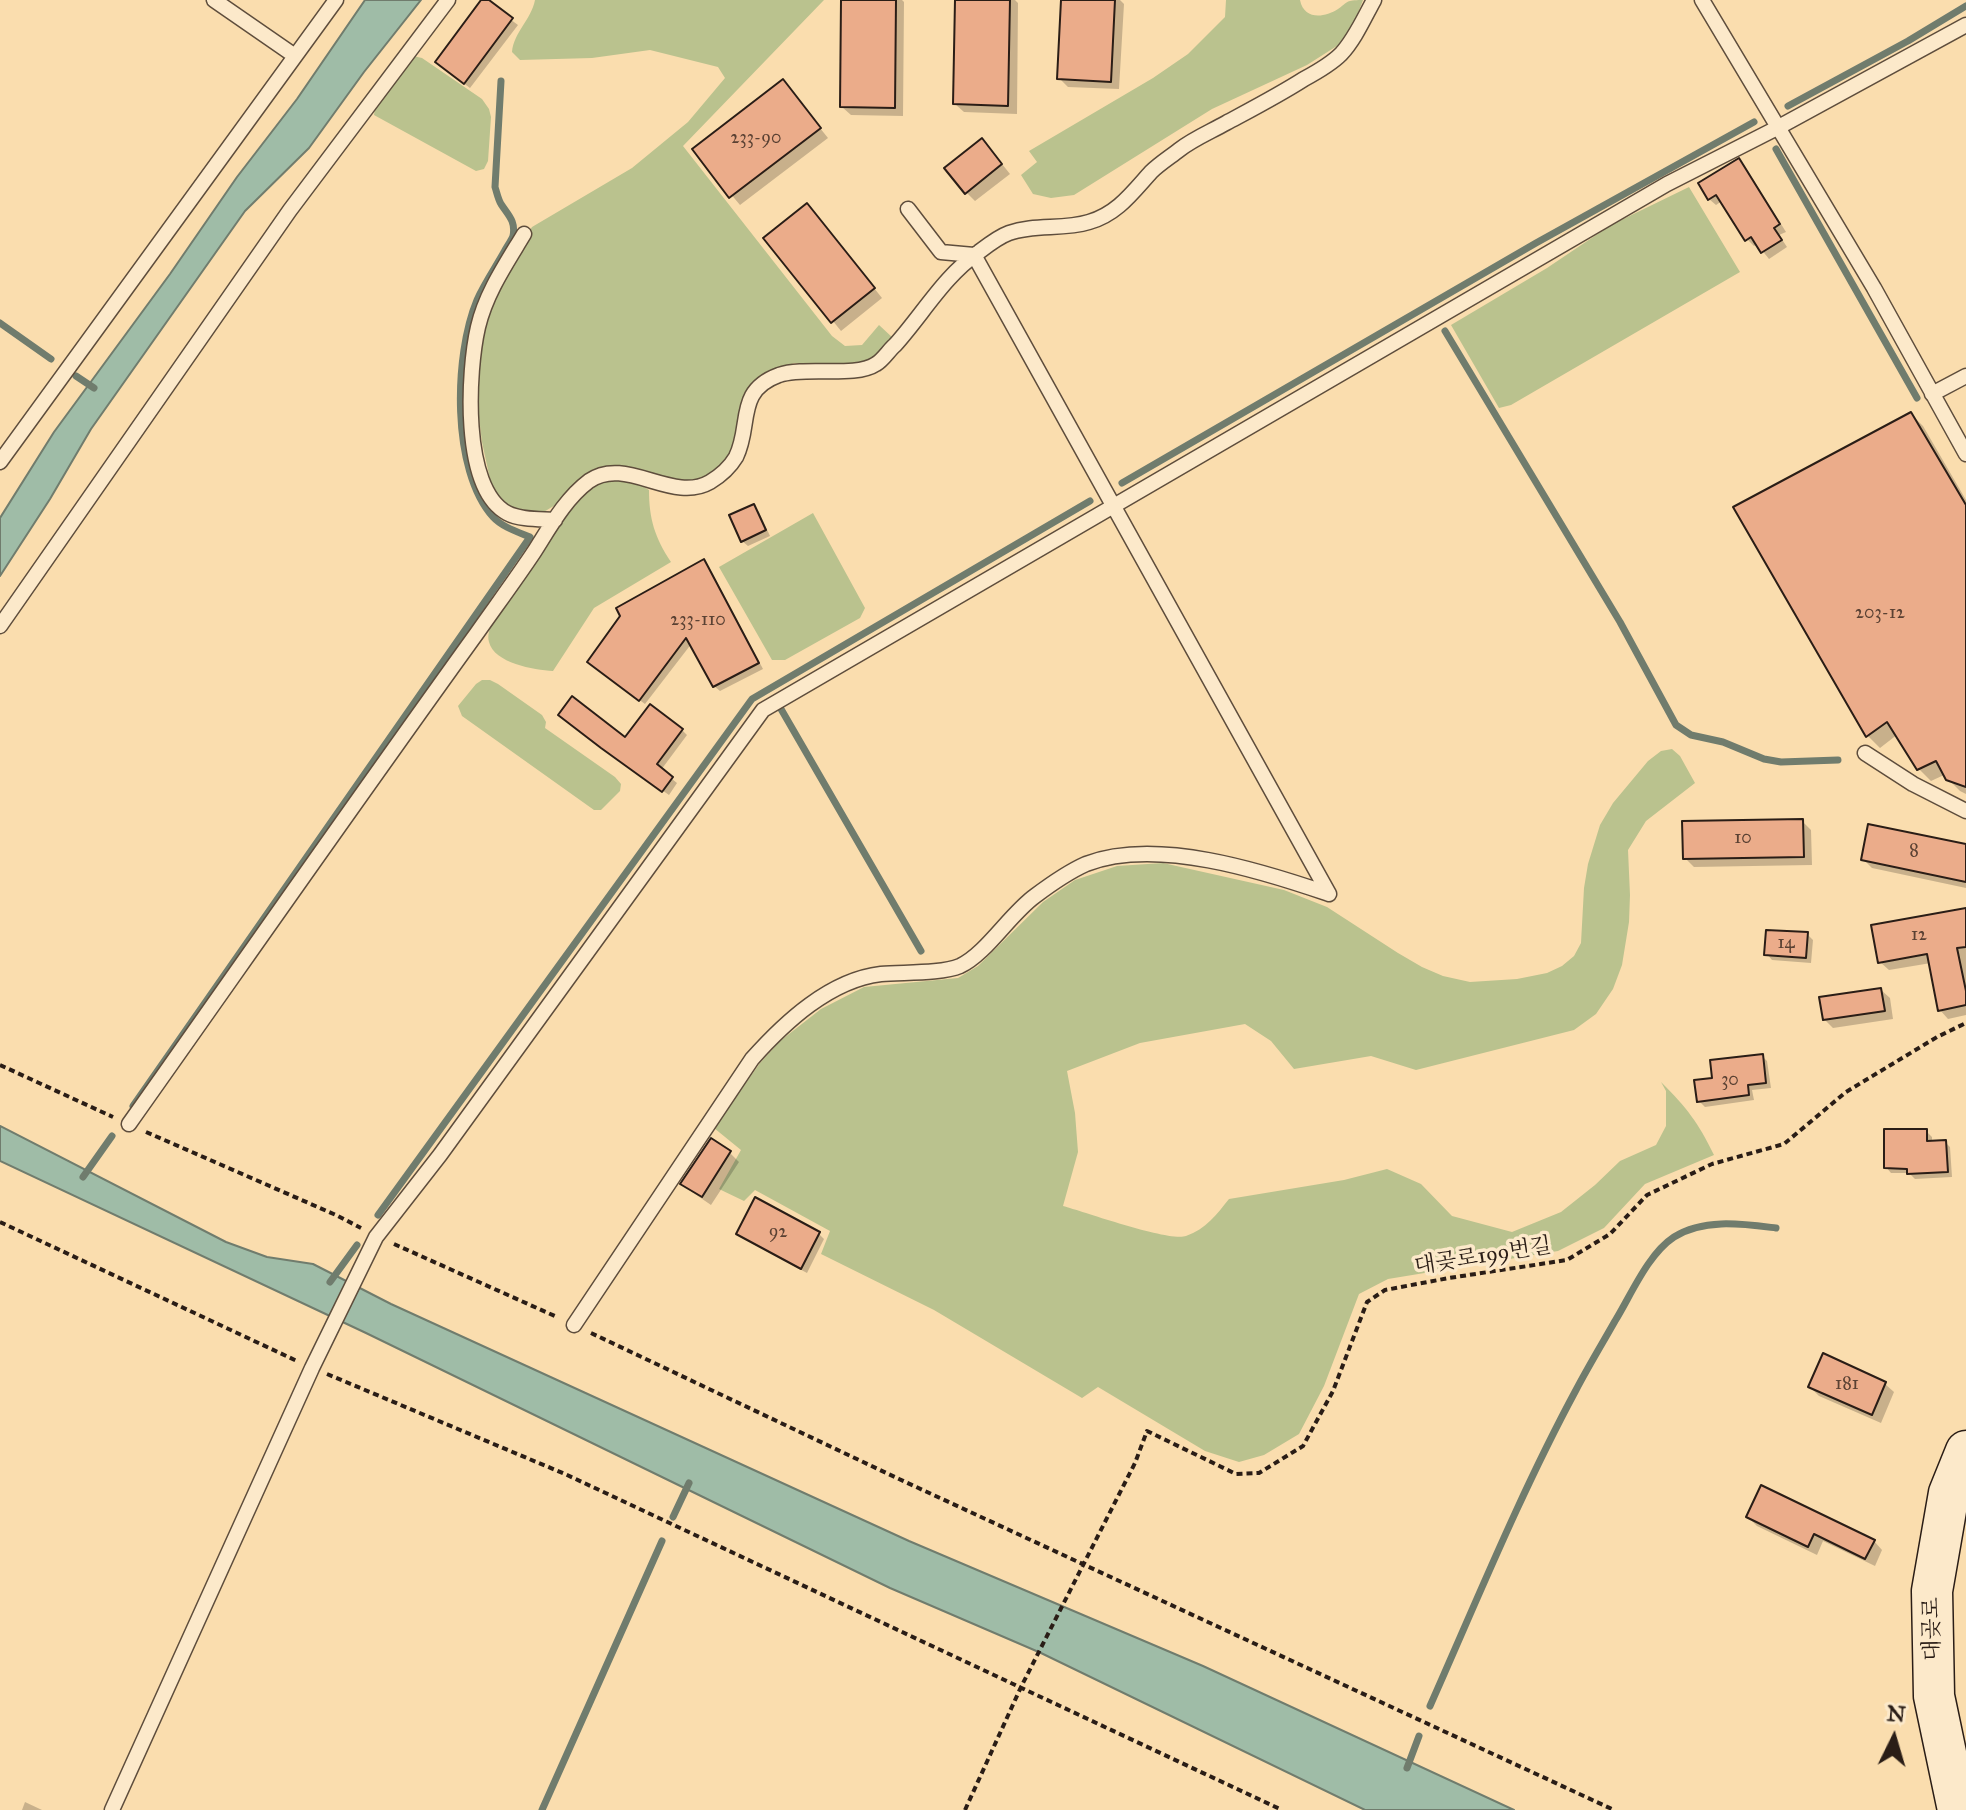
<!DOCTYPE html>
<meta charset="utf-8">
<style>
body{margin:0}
#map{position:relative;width:1966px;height:1810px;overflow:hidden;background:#faddae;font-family:"IM FELL Great Primer",serif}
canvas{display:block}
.north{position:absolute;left:1854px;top:1698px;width:80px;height:80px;-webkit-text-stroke:6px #fce9ca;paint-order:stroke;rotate:5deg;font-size:22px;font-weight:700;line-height:32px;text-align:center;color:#2a1d16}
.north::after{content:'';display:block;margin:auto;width:28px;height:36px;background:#2a1d16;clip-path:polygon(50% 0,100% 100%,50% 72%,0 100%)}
</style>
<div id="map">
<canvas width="1966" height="1810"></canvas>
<div class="north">N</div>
</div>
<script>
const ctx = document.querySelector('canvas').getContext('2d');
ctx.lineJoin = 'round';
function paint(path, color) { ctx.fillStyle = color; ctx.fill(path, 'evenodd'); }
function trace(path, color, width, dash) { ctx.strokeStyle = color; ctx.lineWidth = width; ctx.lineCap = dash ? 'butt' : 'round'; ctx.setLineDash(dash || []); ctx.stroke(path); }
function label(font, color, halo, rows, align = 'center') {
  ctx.font = font + ' "IM FELL Great Primer","Noto Serif KR",serif'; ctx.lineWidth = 7; ctx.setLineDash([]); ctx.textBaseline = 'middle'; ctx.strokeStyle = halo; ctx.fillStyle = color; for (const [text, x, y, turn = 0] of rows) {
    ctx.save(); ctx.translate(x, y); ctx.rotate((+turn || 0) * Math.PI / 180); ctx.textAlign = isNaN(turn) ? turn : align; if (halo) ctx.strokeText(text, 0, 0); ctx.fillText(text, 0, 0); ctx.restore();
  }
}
paint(new Path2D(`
 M535,0H824L683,146L832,336L845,346L862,345L879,325L893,338L872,360L850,364L794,363L756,379L746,392L731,459L702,482L584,479L557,504L542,513L525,511L510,506L498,498L491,484L482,442L475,386L478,327L496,280L532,227L632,168L688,122L725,78L718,67L650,50L592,58L520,60L512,52C514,32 531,20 535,0Z
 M1226,0H1300C1304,20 1324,18 1338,9C1342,7 1345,2 1350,1C1352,0 1361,0 1363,0L1355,21L1340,44L1307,65L1212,109L1074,195L1051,198L1033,194L1021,175L1037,162L1029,151L1153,78L1188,54L1225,17Z
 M413,56L422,58L482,99L489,109L491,117L488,161L484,169L476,171L374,115L375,108Z
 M1689,187L1740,272L1511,405L1499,408L1451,325L1547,268L1611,225Z
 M601,479L632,480L649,490C649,519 655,538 671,562L594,608L553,671C534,670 494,663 489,642C487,635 490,628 492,622L568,514L584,492Z
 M813,513L865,608L860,618L785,660H772L719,567Z
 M482,680H490L498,684L542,715L546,722L545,728L615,777L621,784L620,791L601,810H594L462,716L458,706L476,684Z
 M1672,749L1680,756L1695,783L1646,821L1628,850L1630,895L1629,922L1622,965L1613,989L1596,1014L1574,1030L1416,1070L1371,1056L1294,1069L1271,1041L1245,1024L1140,1043L1067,1071L1075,1113L1078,1152L1063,1206C1085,1212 1169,1242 1186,1236C1206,1229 1217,1214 1229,1199L1344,1180L1387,1169L1421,1184L1452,1216L1512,1232L1561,1212L1595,1185L1620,1161L1656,1145L1666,1126V1091L1661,1082C1687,1108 1698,1122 1714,1155L1645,1184L1604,1228L1558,1251L1388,1279L1359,1294L1324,1386L1299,1434L1264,1455L1239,1462L1205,1451L1098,1387L1082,1398L934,1310L821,1254L830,1231L755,1190L744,1201L719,1189L741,1150L714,1128L760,1063L780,1041L821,1009L864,987L958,978L978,966L1043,902L1075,880L1117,866L1163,863L1284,890L1327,907L1398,953L1422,967L1443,976L1470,982L1517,979L1547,973L1562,966L1574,956L1581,943L1584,888L1588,864L1600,825L1613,803L1648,761L1661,751Z`), '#bac28e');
const water = new Path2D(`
 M365,0H421L364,72L309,148L245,211L91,429L50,499L0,576V518L54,432L170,274L237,177L297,99Z
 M0,1126L226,1242L267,1257L313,1264L391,1304L909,1541L1203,1666L1514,1810H1365L1041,1653L890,1588L366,1333L0,1161Z`);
paint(water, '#9fbca7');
trace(water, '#707c6d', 2);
paint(new Path2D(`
 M484,0L518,25L470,88L443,68Z
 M843,0H902L904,2L903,116L851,115L842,107Z
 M957,0H1015L1018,3L1017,114L964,112L955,104Z
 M1063,0H1120L1124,4L1119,89L1068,87L1059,78Z
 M783,82L828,138L740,205L694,150Z
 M990,149L1010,174L975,201L966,192Z
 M1739,161L1746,168L1786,232L1779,235L1787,247L1769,259L1757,244L1754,246L1747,239L1722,201L1716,205L1709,199Z
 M815,214L882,298L841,331L766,238Z
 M1911,414L1923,426L1966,500V794L1960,791L1944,775L1931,781L1919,769L1898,734L1880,748L1868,736L1735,508Z
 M754,506L759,512L770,536L748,546L742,541Z
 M704,562L709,567L763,669L720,691L714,686L692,643L645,704L594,667Z
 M682,730L687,735L661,770L677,783L669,795L609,753L626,740Z
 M1802,821L1811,830L1812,865L1694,867L1685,858Z
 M1966,846V888L1872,868L1863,859Z
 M1966,912V1015L1948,1019L1940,1010L1931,963L1889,970L1880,962Z
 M1807,934L1813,940L1811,963L1772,960L1767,954Z
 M1881,990L1890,998L1893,1019L1833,1028L1824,1019Z
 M1762,1056L1767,1061L1771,1088L1752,1090L1754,1100L1705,1107L1699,1101L1715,1079Z
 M1926,1131L1932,1137V1143L1945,1142L1950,1147L1952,1177L1915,1179L1909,1173H1891L1886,1167Z
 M711,1141L730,1153L739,1162L711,1205L692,1192L683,1184Z
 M738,1234H819L824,1239L807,1273L744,1239Z
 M1885,1384L1894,1392L1881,1423L1819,1396L1810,1387Z
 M1748,1517L1874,1541L1882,1550L1875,1566L1823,1541L1817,1555L1757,1526Z
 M25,1802L42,1810H22Z`), '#0003');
trace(new Path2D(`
 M1788,106L1908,41L1966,6
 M1776,149L1917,398
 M0,323L51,359
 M1445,331L1620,622L1676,725L1691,735L1723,742L1764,759L1781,762L1838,760
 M76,376L94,388
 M1122,483L1536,243L1754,122
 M781,709L921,951
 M133,1106L530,537C518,532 502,527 493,517C451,470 454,355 477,300C484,284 495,268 504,252C506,248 511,241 513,236C516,221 508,215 501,204C498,199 497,193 495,187L501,81
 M83,1177L112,1136
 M378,1215L752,699L1090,501
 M330,1282L357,1245
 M673,1517L689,1483
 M1430,1706C1477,1600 1521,1492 1576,1390C1588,1367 1602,1344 1615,1321C1631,1295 1648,1254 1674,1237C1704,1218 1743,1224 1776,1228
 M1407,1768L1419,1736
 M542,1810L662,1541`), '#707c6d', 7);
const building = new Path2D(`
 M481,0H489L513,18L464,84L435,62Z
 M841,0H896L895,108L840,107Z
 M955,0H1010L1008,106L953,104Z
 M1061,0H1115L1111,82L1057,79Z
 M783,79L821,128L729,198L692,149Z
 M982,138L1002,164L965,194L944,168Z
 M1739,158L1780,224L1774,228L1782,240L1761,253L1751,237L1745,241L1716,195L1708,200L1698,183Z
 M807,203L875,288L831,323L763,238Z
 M1911,412L1966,505V787L1946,780L1936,761L1917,770L1887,722L1866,737L1733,507Z
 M754,504L766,530L741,542L729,515Z
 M704,559L759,663L713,687L686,638L639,701L587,662L620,616L616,608Z
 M572,696L625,737L650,704L683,729L657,764L673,777L662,792L601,748L558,715Z
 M1803,819L1804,857L1683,859L1682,821Z
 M1868,824L1966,844V882L1861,860Z
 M1966,908V947L1957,948L1966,991V1005L1938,1011L1927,954L1878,963L1871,925Z
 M1766,930L1808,932L1806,958L1764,955Z
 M1881,988L1885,1011L1823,1020L1819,997Z
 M1763,1054L1766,1083L1748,1085L1749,1095L1697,1102L1694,1080L1712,1078L1710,1060Z
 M1884,1129H1927V1141L1946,1140L1948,1172L1907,1174V1169L1884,1168Z
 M711,1138L731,1151L702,1197L680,1184Z
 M755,1197L820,1232L801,1269L736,1234Z
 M1823,1353L1886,1382L1872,1415L1808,1387Z
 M1761,1485L1875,1540L1865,1559L1814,1534L1808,1547L1746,1517Z`);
paint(building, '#ebac8a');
trace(building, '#2a1d16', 2);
const lane = new Path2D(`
 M214,0L295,56
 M1702,0L1874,288L1966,454
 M908,209L941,252L974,255L1329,894
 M524,234C506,264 486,293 478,327C468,370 461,488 507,513C520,520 540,519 555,520
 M1932,394L1966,376
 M0,462L336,0
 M0,626L290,210L448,0
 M1865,753L1913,784L1966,811
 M129,1124C245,960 360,795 477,633C496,606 516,579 534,552C550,527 565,499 589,481C626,455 672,504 710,482C720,476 730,467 736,457C752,425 735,391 779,375C806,366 855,378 876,364C883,360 889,350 895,345C923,314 944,276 979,252C988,245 998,237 1009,233C1035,224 1063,230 1089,222C1117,214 1132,193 1151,172C1159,164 1170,157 1179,150C1193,139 1210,132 1226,123C1252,109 1279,95 1304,79C1317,72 1331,64 1341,54C1355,39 1364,18 1374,0
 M574,1325L752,1059C785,1022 830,980 881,974C903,972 941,974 960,966C986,954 1010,914 1035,896C1051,884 1068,872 1086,864C1156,837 1262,871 1329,894
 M112,1810L312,1368L376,1237L440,1155L763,710L1667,184L1777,128L1966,25`);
const secondary = new Path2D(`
 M1958,1810L1934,1696L1932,1591L1949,1493L1966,1451`);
trace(lane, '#5e4d3c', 17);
trace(secondary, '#2a1d16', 43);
trace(new Path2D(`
 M0,1065L113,1117
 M146,1132L336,1215L361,1228
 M0,1222L297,1361
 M394,1244L557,1317
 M591,1333L899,1479L1614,1810
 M327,1374L565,1474L1282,1810
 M965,1810L1021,1687L1135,1463L1147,1431L1236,1474L1259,1473L1303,1446L1333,1391L1367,1302L1385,1290L1449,1278L1567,1260L1610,1234L1647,1195L1712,1164L1784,1144L1846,1092L1937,1037L1966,1023`), '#2a1d16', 4, [6, 4]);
trace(lane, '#fce9ca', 14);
trace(secondary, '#fce9ca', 40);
label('18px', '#5a4133', null, [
 ["233-90",756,139],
 ["203-12",1880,614],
 ["233-110",698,621],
 ["10",1743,839],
 ["8",1914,852],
 ["12",1919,936],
 ["14",1786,944],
 ["30",1730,1081],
 ["92",778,1233],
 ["181",1847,1385]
]);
label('22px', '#2a1d16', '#fce9ca', [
 ["대곶로199번길",1483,1257,-9],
 ["대곶로",1933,1629,-91]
]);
</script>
